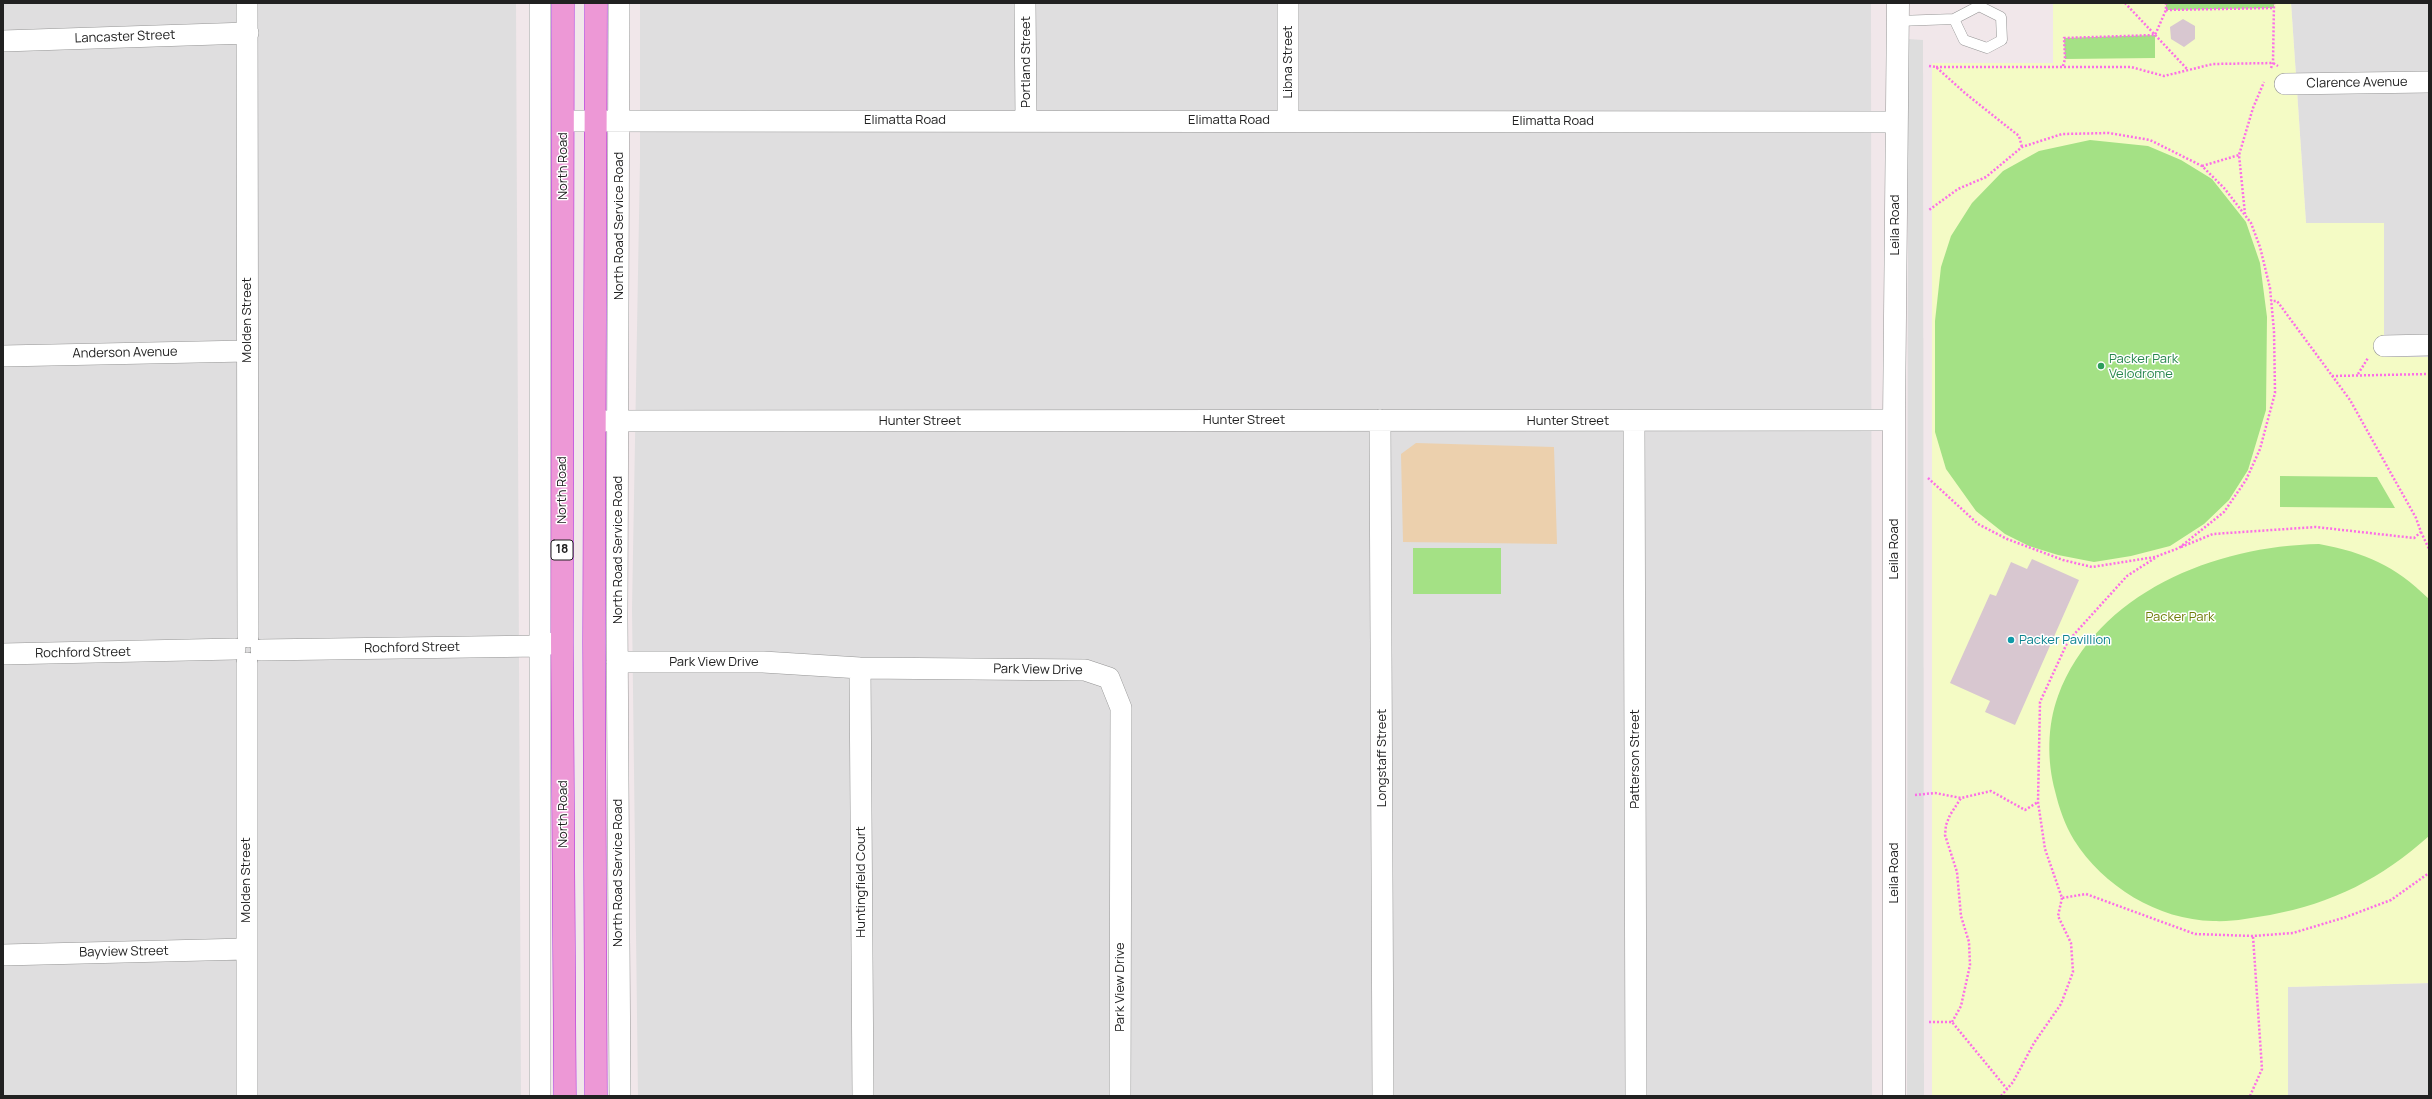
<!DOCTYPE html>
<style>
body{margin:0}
#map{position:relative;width:2432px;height:1099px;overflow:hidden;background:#f1e7ea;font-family:Manrope,sans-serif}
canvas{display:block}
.frame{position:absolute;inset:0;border:4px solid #212121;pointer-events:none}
</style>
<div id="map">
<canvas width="2432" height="1099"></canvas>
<div class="frame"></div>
</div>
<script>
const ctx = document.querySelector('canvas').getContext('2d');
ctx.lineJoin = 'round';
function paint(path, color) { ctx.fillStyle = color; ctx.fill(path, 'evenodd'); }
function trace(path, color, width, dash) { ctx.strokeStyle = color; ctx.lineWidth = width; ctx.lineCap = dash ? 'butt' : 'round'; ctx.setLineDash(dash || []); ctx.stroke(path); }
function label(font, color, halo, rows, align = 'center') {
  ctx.font = font + ' Manrope,sans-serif'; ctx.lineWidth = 3; ctx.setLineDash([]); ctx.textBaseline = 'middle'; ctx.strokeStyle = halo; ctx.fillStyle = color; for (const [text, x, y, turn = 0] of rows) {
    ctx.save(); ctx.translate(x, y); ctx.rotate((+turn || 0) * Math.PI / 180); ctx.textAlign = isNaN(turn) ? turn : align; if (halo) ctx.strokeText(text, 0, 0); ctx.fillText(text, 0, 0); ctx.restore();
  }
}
paint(new Path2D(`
 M3,3H516L521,1096H3Z
 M640,3H1871L1872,1096H638L632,609L640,161Z
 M2291,3H2429V357H2384V224L2306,223Z
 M2429,983V1096H2288V987Z`), '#dfdedf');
paint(new Path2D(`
 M1416,443L1554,447L1557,544L1403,542L1401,454Z`), '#ecd0ad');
paint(new Path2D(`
 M2053,3H2291L2306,223H2384V357H2429V983L2288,987V1096H1932V63H2053Z`), '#f4fbc5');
paint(new Path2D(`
 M2166,3H2274V8L2166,10Z
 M2155,35V58L2065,59L2064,38Z
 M2090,140L2148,146L2181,160L2212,179L2246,222L2260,263L2267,317L2266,410L2248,470L2229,500L2204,524L2170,546L2131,556L2094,562L2058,555L2029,546L2005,534L1976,511L1946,469L1935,432V321L1941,267L1951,236L1972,203L2003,171L2039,151Z
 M2280,476L2377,477L2395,508L2280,507Z
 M2319,544C2366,553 2394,565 2429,599V836C2381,879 2333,903 2270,915C2251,918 2233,922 2213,921C2158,920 2103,886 2074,840C2065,825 2059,808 2055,791C2047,761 2047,726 2058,696C2097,592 2215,546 2319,544Z
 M1413,548H1501V594H1413Z`), '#a4e185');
paint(new Path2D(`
 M1908,39L1923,40L1924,1096H1907Z`), '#ddd');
paint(new Path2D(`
 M2183,19L2195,26V39L2184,47L2171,39L2170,27Z
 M2032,559L2079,580L2015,725L1985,712L1990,701L1950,683L1990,594L1996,596L2011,562L2027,569Z`), '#d8c7d0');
const service = new Path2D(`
 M1898,21L1954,19L1964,40L1987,48L2002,40L2001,17L1979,6L1954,19`);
const minor = new Path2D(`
 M247,3L248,637
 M540,3V1096
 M619,3L617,618L620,1096
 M1025,3L1026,120
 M1288,3V120
 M3,41L248,33
 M2285,84L2429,82
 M563,121L1895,122
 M2384,346L2429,345
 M3,356L247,351
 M1380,420L1383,1096
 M595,421L1894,420
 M1634,421L1636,1096
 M261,650L540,646L554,643
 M3,654L235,649
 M617,662H763L860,668L1085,670L1109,678L1121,708L1120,1096
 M860,668L863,1096
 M3,955L246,949
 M247,1096V663`);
const tertiary = new Path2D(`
 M1894,1096V420L1898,3`);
const trunk = new Path2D(`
 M563,3L562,642L565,1096
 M596,3L594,642L596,1096`);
trace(service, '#959595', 11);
trace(minor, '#959595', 22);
trace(tertiary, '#959595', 23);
trace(trunk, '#a825df', 23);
trace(new Path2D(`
 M2125,3L2188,70
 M2166,10L2274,8
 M1929,66L1936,67L1966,94L2019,136L2022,147
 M2063,66L2065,59L2064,38L2155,35L2166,10V3
 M1936,67H2131L2164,76L2213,64L2273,63L2278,66
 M2271,68L2273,63L2274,3
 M2202,166L2239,155
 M2245,214L2239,155L2253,108L2264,82
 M2358,374L2368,358
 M2332,376L2429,374
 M1928,478L1978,524L2007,539L2063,560L2092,567L2155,557L2179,548L2224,512L2246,480L2260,449L2275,393L2274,331L2270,288L2260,247L2251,223L2225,189L2202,166L2150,140L2109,133L2062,134L2022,147L1986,177L1958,189L1929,210
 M2421,532L2429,549
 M2181,547L2213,534L2316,527L2414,538L2421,532L2416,518L2350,400L2277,301H2271
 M2155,558L2127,576L2068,641L2040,702L2038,802L2045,849L2062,898L2086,894L2195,934L2253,936L2293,933L2346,917L2391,900L2429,873
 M1915,795L1935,793L1961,798L1991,791L2025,810L2038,802
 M1929,1022H1952L2007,1089
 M1952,1022L1961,1006L1970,965L1969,942L1961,916L1957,872L1945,835L1946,825L1950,815L1961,798
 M2001,1096L2013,1082L2034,1043L2061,1004L2073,972L2071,943L2058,916L2062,898
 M2250,1096L2262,1069L2253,936`), '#fc6de7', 2.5, [2, 2]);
trace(service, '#fff', 10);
trace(minor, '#fff', 21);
trace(tertiary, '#fff', 22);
trace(trunk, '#ed98d6', 22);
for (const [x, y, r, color] of [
 [2101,366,4,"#2e9e5b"],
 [2011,640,4,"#0f9aa8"]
]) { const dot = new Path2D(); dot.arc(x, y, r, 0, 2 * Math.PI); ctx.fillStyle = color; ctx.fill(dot); trace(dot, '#fff', 1.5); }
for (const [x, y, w] of [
 [562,550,22]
]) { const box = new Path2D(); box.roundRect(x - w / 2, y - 10, w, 20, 3); ctx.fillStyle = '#fff'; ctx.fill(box); trace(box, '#212121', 1); }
label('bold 12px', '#212121', null, [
 ["18",562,550]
]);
label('13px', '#212121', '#fff', [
 ["Lancaster Street",125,37,-2],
 ["Portland Street",1026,62,-90],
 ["Libna Street",1288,62,-90],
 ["Clarence Avenue",2357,83,-1],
 ["Elimatta Road",905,120],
 ["Elimatta Road",1229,120],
 ["Elimatta Road",1553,121],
 ["North Road",563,166,-90],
 ["Leila Road",1895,225,-90],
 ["North Road Service Road",619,226,-90],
 ["Molden Street",247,320,-90],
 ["Anderson Avenue",125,353,-1],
 ["Hunter Street",1244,420],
 ["Hunter Street",920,421],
 ["Hunter Street",1568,421],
 ["North Road",562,490,-90],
 ["Leila Road",1894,549,-90],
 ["North Road Service Road",618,550,-90],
 ["Rochford Street",412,648,-1],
 ["Rochford Street",83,653,-1],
 ["Park View Drive",714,662],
 ["Park View Drive",1038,670,1],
 ["Longstaff Street",1382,758,-90],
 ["Patterson Street",1635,759,-90],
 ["North Road",563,814,-90],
 ["North Road Service Road",618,873,-90],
 ["Leila Road",1894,873,-90],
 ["Molden Street",246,880,-90],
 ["Huntingfield Court",861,882,-90],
 ["Bayview Street",124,952,-1],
 ["Park View Drive",1120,987,-90]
]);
label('13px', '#27864d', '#fff', [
 ["Packer Park",2109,359],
 ["Velodrome",2109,374]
], 'left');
label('13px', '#6f7e0a', '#fff', [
 ["Packer Park",2180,617]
]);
label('13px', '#0d838f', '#fff', [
 ["Packer Pavillion",2019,640]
], 'left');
</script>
